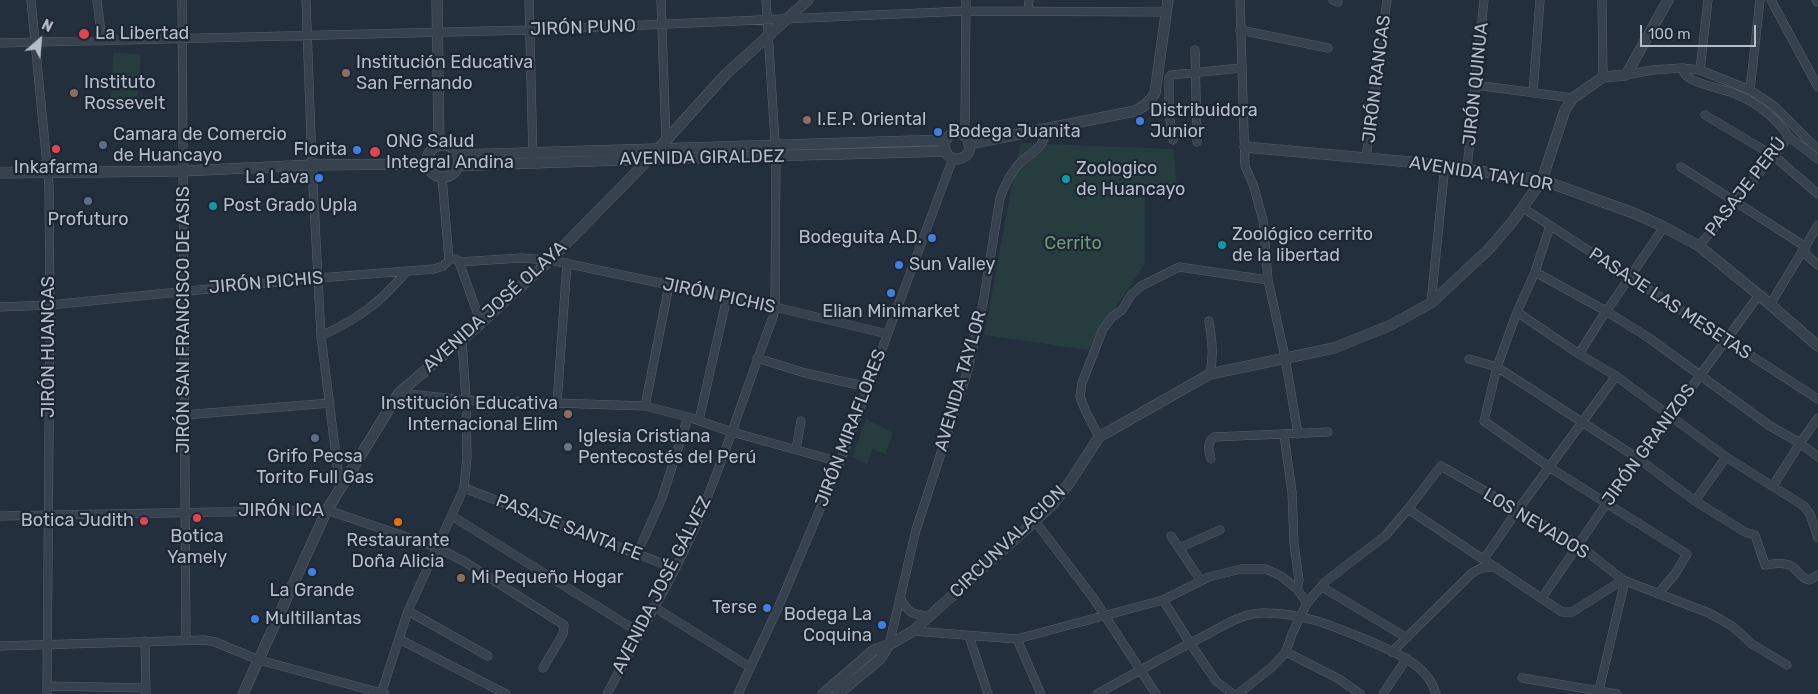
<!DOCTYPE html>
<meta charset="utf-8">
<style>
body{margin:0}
#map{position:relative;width:1818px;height:694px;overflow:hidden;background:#242f3e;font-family:Rubik,sans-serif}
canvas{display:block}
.north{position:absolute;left:15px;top:15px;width:50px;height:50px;-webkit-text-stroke:4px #1d2633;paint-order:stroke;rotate:27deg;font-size:14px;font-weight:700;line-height:20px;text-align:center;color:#b4bcc9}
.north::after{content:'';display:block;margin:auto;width:18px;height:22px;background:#b4bcc9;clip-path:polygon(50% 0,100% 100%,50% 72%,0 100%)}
.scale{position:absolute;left:1640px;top:25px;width:116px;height:22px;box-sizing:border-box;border:2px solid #b4bcc9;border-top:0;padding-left:6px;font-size:15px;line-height:18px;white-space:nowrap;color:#b4bcc9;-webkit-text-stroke:4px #1d2633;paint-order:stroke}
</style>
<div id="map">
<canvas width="1818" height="694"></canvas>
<div class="north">N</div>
<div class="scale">100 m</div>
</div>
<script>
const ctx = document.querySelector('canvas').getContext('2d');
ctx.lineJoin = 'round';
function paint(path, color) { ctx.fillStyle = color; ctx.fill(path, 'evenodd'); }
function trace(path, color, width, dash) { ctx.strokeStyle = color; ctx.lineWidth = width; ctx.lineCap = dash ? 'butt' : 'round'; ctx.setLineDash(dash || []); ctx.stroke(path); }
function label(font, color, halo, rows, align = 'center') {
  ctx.font = font + ' Rubik,sans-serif'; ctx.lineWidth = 4.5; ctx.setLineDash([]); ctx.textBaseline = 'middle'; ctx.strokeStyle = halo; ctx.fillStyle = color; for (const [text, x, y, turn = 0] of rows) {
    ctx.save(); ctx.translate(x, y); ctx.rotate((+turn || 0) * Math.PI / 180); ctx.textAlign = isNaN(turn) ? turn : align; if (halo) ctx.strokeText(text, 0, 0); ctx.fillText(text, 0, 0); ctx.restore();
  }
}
paint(new Path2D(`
 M113,53L141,54L137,106L111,103Z
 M1020,143L1174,149L1177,189L1145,193V264L1088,350L984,335Z
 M866,419L893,433L885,454L873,449L867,464L852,457Z`), '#263c3f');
const minor = new Path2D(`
 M31,0L49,186L50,305L47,694
 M97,0L102,41
 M182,0L186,640
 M306,0L312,165L321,336L340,488
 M529,0L533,158
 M661,0L666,140
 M1240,0L1245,166L1253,184L1263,220L1268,280L1285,357L1298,434
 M1333,0L1338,2
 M1602,0L1603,77
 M1771,0L1818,87
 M1028,10L1029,0
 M1240,30L1328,48
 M0,43L530,30L966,11L1166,12
 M1195,50L1197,142
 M1684,68V73C1692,85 1724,88 1738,95C1758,103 1777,119 1789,137L1699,246
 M1700,70L1708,0
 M1626,75L1652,70L1682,68L1700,70L1750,90L1774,106L1811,143L1818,148
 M1475,85L1573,98
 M1750,90L1760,0
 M1533,93L1540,0
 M1705,115L1774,156L1818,194
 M963,135L965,124L966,0
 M1789,137L1818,159
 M1173,140L1169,113V78L1171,75L1241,68
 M1366,158L1387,0
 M1681,167L1806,247
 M1467,169L1484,0
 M442,177L449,260
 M1523,208L1818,399
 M1550,226L1535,272L1517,312L1497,367L1484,421L1549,467L1687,554L1675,574L1658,594
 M1803,252L1818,265
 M456,259L459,262L481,323
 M459,262L521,258L550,260L775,307L887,334
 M1535,272L1606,311L1649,338L1770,426L1800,443L1818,457
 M1431,303L1445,165
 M1770,305L1818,225
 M0,307L50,305L318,278L434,269L443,266L449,260
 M1517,312L1579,354L1616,376L1726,457L1804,506L1810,514L1818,538
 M1209,321C1212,340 1214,356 1210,374
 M321,336C359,318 379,304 406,272
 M1579,354L1599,322L1664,227
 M757,358L805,373L868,387
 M1469,359L1497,367L1639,459L1695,501L1745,532L1755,535L1765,565C1774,564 1785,561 1793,567C1799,572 1801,578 1809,580L1818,575
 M399,393L466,400L645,406L688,417L732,432L840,462
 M557,403L567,263
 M645,406L669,285
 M184,415L330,403
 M699,420L727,297
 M1284,435L1292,492L1294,544L1299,580L1297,589
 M1099,437L1086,412L1080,397L1082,383L1103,329L1112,317L1122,310L1131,295L1141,286L1179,267L1268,280
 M796,449L801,421
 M1211,459C1209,451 1206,443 1214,437L1328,432
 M1773,486L1800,443L1818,418
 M464,488L674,568
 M1695,501L1726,457
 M1408,509L1562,612H1572L1623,580
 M0,516L327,510L436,547L465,562L564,625L563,634L543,668
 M452,516L640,633
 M1035,521L1094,599L1156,694
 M1171,536L1201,581
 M1179,548L1220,530
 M637,554L662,498L688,417
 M1484,559L1517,511L1616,376
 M1322,587L1407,638
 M900,597C908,613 912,615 929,616
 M1542,598L1606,504L1759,295
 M1163,600L1190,643L1216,681L1233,694
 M654,607L745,664
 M408,611L488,656
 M913,631L1017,639L1163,600L1209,577L1241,569H1266L1281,576L1297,589L1307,603
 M969,636L988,694
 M399,639L506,694
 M1017,639L1040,692
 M145,641L146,694
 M889,645L916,530L968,370L983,303L1000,198C1004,187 1010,175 1017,166C1030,152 1043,151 1046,130
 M0,646L204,640L215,642L259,660L385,694
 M1286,652L1339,679L1360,694
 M1392,652L1472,573L1481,568L1496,567
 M1522,678L1617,694
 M48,686L146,688
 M381,694L408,611L464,488L467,458L466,400L462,340
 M607,694C638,635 674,578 700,516C727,451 748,383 773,317L775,307L776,157L766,0
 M738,694L778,608L840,462L953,158
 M1097,694C1134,674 1170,653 1208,634C1224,625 1242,614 1261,613C1304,612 1335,627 1374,643C1399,655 1428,665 1436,694
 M1238,694L1272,667L1286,652L1292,634L1307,603L1326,581L1385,536L1408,509L1441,466L1579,545L1623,580L1709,613L1732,626L1752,644L1787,665
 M1383,694L1407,658
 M1598,694L1625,581`);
const tertiary = new Path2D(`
 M437,0L439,145
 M1817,0L1818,1
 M944 146a13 13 0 1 1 26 0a13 13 0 1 1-26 0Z
 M969,144L1135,111C1145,106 1150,102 1155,93L1168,0
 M427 161a16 16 0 1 1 32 0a16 16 0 1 1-32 0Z
 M1245,147L1421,163L1542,180L1636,214L1664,227L1699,246L1759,295L1818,346
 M458,155L945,140
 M458,166C621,159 783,156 946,151
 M0,173L182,171L312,165L427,164
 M243,694L327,510L399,393L481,323L550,260L650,158L726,74L808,0
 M823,694L874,650L889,645L913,631L1035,521L1054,503L1070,482L1099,437L1210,374L1334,348L1391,325L1431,303L1488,250L1513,221L1542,180L1565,110L1573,98L1603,77L1626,75L1668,0
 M838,694L880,659L889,645`);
trace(minor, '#565f6c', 9);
trace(tertiary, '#565f6c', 11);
trace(minor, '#38414e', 8);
trace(tertiary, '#38414e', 10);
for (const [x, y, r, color] of [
 [84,34,6,"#e0444e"],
 [346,73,5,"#8d6e63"],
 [74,93,5,"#8d6e63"],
 [807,120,5,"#8d6e63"],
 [1140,121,5,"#3f7fe0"],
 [938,132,5,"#3f7fe0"],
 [103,145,5,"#5c6f8a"],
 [56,149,5,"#e0444e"],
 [357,150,5,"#3f7fe0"],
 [375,152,6,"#e0444e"],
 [319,178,5,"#3f7fe0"],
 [1066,179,5,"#0f9aa8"],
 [88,201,5,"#5c6f8a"],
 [213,206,5,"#0f9aa8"],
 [932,238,5,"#3f7fe0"],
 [1222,245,5,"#0f9aa8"],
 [899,265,5,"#3f7fe0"],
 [891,293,5,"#3f7fe0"],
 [568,414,5,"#8d6e63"],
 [315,438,5,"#5c6f8a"],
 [568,447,5,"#6b7280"],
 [197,518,5,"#e0444e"],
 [144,521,5,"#e0444e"],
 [398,522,5,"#e8710a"],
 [312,572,5,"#3f7fe0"],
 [461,578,5,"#8d6e63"],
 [767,608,5,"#3f7fe0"],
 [255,619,5,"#3f7fe0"],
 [882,625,5,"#3f7fe0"]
]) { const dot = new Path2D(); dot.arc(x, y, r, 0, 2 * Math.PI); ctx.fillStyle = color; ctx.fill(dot); trace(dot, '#1d2633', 2); }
label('18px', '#b4bcc9', '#1d2633', [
 ["JIRÓN PUNO",583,28,-2],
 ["JIRÓN RANCAS",1377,79,-83],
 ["JIRÓN QUINUA",1476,84,-84],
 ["AVENIDA GIRALDEZ",702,158,-1],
 ["AVENIDA TAYLOR",1481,174,9],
 ["PASAJE PERÚ",1746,187,-52],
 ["JIRÓN PICHIS",266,283,-5],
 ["JIRÓN PICHIS",719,296,12],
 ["PASAJE LAS MESETAS",1670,304,33],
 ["AVENIDA JOSÉ OLAYA",495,307,-42],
 ["JIRÓN SAN FRANCISCO DE ASIS",184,320,-90],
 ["JIRÓN HUANCAS",49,347,-90],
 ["AVENIDA TAYLOR",961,381,-74],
 ["JIRÓN MIRAFLORES",851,428,-69],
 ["JIRÓN GRANIZOS",1649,445,-54],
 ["JIRÓN ICA",281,511],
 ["LOS NEVADOS",1536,524,31],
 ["PASAJE SANTA FE",569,528,21],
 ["CIRCUNVALACION",1008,542,-44],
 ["AVENIDA JOSÉ GÁLVEZ",662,585,-63]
]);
label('18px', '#b4bcc9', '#1d2633', [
 ["La Libertad",95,34],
 ["Institución Educativa",356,63],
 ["San Fernando",356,84],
 ["Instituto",84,83],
 ["Rossevelt",84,104],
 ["Distribuidora",1150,111],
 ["Junior",1150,132],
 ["I.E.P. Oriental",817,120],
 ["Bodega Juanita",948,132],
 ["Camara de Comercio",113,135],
 ["de Huancayo",113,156],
 ["ONG Salud",386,142],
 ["Integral Andina",386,163],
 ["Florita",347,150,"right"],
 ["Inkafarma",56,168,"center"],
 ["Zoologico",1076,169],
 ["de Huancayo",1076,190],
 ["La Lava",309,178,"right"],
 ["Post Grado Upla",223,206],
 ["Profuturo",88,220,"center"],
 ["Zoológico cerrito",1232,235],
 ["de la libertad",1232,256],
 ["Bodeguita A.D.",922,238,"right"],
 ["Sun Valley",909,265],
 ["Elian Minimarket",891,312,"center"],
 ["Institución Educativa",558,404,"right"],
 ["Internacional Elim",558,425,"right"],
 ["Iglesia Cristiana",578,437],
 ["Pentecostés del Perú",578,458],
 ["Grifo Pecsa",315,457,"center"],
 ["Torito Full Gas",315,478,"center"],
 ["Botica Judith",134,521,"right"],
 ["Botica",197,537,"center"],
 ["Yamely",197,558,"center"],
 ["Restaurante",398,541,"center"],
 ["Doña Alicia",398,562,"center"],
 ["Mi Pequeño Hogar",471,578],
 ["La Grande",312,591,"center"],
 ["Terse",757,608,"right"],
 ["Bodega La",872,615,"right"],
 ["Coquina",872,636,"right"],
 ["Multillantas",265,619]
], 'left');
label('18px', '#6b9a76', '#1d2633', [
 ["Cerrito",1073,244]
]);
</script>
